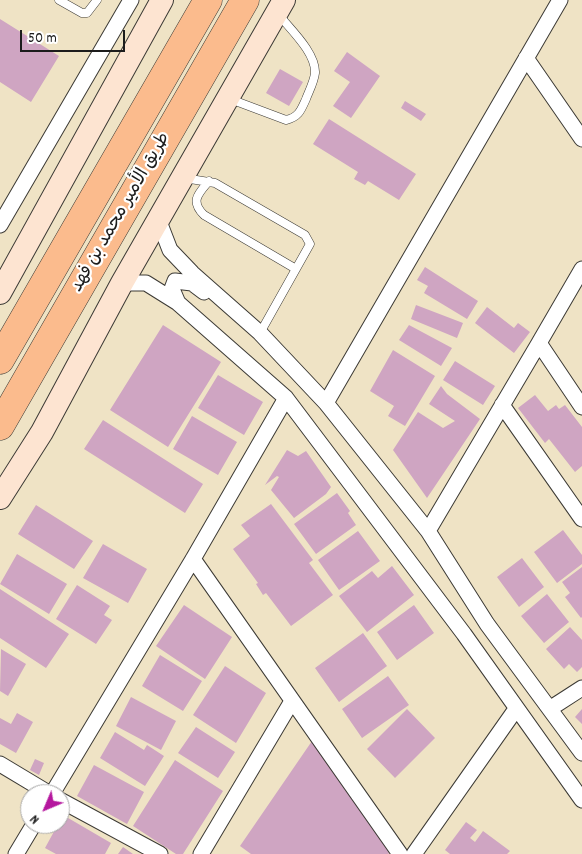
<!DOCTYPE html>
<meta charset="utf-8">
<style>
body{margin:0}
#map{position:relative;width:582px;height:854px;overflow:hidden;background:#efe3c5;font-family:Dekko,sans-serif}
canvas{display:block}
.north{position:absolute;left:20px;top:784px;width:50px;height:50px;box-sizing:border-box;background:#fff;border:1px solid #a4a4a4;border-radius:50%;rotate:225deg;font-size:14px;font-weight:700;line-height:20px;text-align:center;color:#1c1c1c}
.north::after{content:'';display:block;margin:auto;width:18px;height:22px;background:#b5179e;clip-path:polygon(50% 0,100% 100%,50% 72%,0 100%)}
.scale{position:absolute;left:20px;top:30px;width:105px;height:22px;box-sizing:border-box;border:2px solid #1c1c1c;border-top:0;padding-left:6px;font-size:15px;line-height:18px;white-space:nowrap;color:#1c1c1c;-webkit-text-stroke:4px #fff;paint-order:stroke}
</style>
<div id="map">
<canvas width="582" height="854"></canvas>
<div class="north">N</div>
<div class="scale">50 m</div>
</div>
<script>
const ctx = document.querySelector('canvas').getContext('2d');
ctx.lineJoin = 'round';
function paint(path, color) { ctx.fillStyle = color; ctx.fill(path, 'evenodd'); }
function trace(path, color, width, dash) { ctx.strokeStyle = color; ctx.lineWidth = width; ctx.lineCap = dash ? 'butt' : 'round'; ctx.setLineDash(dash || []); ctx.stroke(path); }
function label(font, color, halo, rows, align = 'center') {
  ctx.font = font + ' Dekko,"Playpen Sans Arabic",sans-serif'; ctx.lineWidth = 4.5; ctx.setLineDash([]); ctx.textBaseline = 'middle'; ctx.strokeStyle = halo; ctx.fillStyle = color; for (const [text, x, y, turn = 0] of rows) {
    ctx.save(); ctx.translate(x, y); ctx.rotate((+turn || 0) * Math.PI / 180); ctx.textAlign = isNaN(turn) ? turn : align; if (halo) ctx.strokeText(text, 0, 0); ctx.fillText(text, 0, 0); ctx.restore();
  }
}
paint(new Path2D(`
 M0,19L59,56L31,102L0,82Z
 M347,52L380,76L351,118L333,106L350,82L334,71Z
 M280,69L303,82L289,106L266,93Z
 M405,101L426,114L421,121L401,108Z
 M329,119L416,174L399,200L368,181L365,185L354,179L358,172L313,144Z
 M425,267L478,301L467,319L424,293L428,286L417,280Z
 M416,305L463,323L457,338L411,319Z
 M487,307L514,328L518,323L530,332L514,353L475,323Z
 M163,325L221,362L168,447L110,410Z
 M409,325L452,348L441,366L399,340Z
 M393,350L435,376L405,426L388,416L394,406L370,391Z
 M455,361L495,386L483,405L443,380Z
 M218,375L263,402L244,435L198,408Z
 M441,386L447,394L480,419L427,498L393,450L418,412L443,428L455,421L429,404Z
 M535,395L548,411L556,405L559,409L565,405L582,427V466L575,472L549,439L545,443L518,408Z
 M192,416L237,442L218,475L173,449Z
 M103,420L203,484L185,513L84,449Z
 M287,450L298,456L306,451L331,487L326,494L294,518L271,490L279,477L277,476L265,485Z
 M337,493L350,511L348,513L356,525L316,554L294,524Z
 M271,504L313,560L309,563L333,595L291,626L266,593L263,595L256,584L258,583L233,549L250,536L241,525Z
 M36,505L93,541L74,569L18,534Z
 M563,530L582,555V564L557,583L534,552Z
 M358,531L380,561L339,590L318,560Z
 M103,544L147,569L128,603L83,578Z
 M17,554L67,584L49,614L0,584Z
 M522,558L544,587L519,607L497,577Z
 M392,566L414,595L367,632L339,596L372,571L378,578Z
 M582,567V617L581,618L565,597L570,593L562,582Z
 M77,585L110,606L104,615L112,620L96,644L56,619Z
 M0,589L69,634L46,668L0,638Z
 M547,594L569,622L544,643L521,616Z
 M184,605L232,637L205,679L156,646Z
 M414,605L434,633L397,660L377,632Z
 M570,627L582,640V667L577,672L569,664L564,669L546,649Z
 M363,633L387,666L339,702L315,668Z
 M1,649L26,664L8,696L0,691Z
 M160,655L202,681L183,711L142,686Z
 M225,666L266,693L236,743L193,715Z
 M388,676L409,705L362,738L342,709Z
 M131,697L176,721L161,750L116,726Z
 M407,709L435,738L395,778L367,749Z
 M582,709V724L575,717Z
 M17,713L33,722L16,753L0,744V718L11,724Z
 M196,727L235,752L218,778L178,753Z
 M115,732L144,750L147,745L164,756L145,786L100,758Z
 M312,741L364,810L355,803L392,851L388,854H251L240,846Z
 M35,759L44,763L39,775L30,770Z
 M175,760L223,791L183,854H176L133,826Z
 M94,765L144,792L127,824L77,796Z
 M63,815L111,843L105,854H56L45,848Z
 M466,822L477,830L470,838L475,842L483,831L510,851L507,854H450L445,850Z
 M123,847L133,854H118Z`), '#cfa5c2');
const service = new Path2D(`
 M59,0L82,13H87L97,0
 M230,99L286,120C299,117 301,110 306,99C309,91 314,82 315,73C316,53 291,30 279,15
 M184,178L215,183L305,235L310,244L260,333
 M209,181C198,194 190,201 204,215L296,269`);
const minor = new Path2D(`
 M526,58L582,139
 M158,219L170,250L192,273L260,333L326,403L428,531L487,624L582,753
 M0,225L131,0
 M582,269L539,343L582,407
 M122,283H146L178,303L286,398L464,634L582,800
 M178,303L172,289L175,281L192,283L204,292
 M326,403L560,0
 M502,405L582,519
 M428,531L539,343
 M193,559L400,854
 M551,708L582,688
 M0,764L50,794
 M52,794L193,559L286,398
 M60,800L160,854
 M16,854L34,824
 M201,854L292,701
 M414,854L516,709`);
const secondary = new Path2D(`
 M0,293L162,0
 M0,498L42,432L122,283L284,0`);
const motorway = new Path2D(`
 M0,360L208,0
 M0,426L245,0`);
trace(service, '#3c3a35', 9);
trace(minor, '#3c3a35', 17);
trace(secondary, '#3c3a35', 24);
trace(motorway, '#3c3a35', 29);
trace(service, '#fff', 8);
trace(minor, '#fff', 15);
trace(secondary, '#fde4d1', 22);
trace(motorway, '#fbbb8d', 28);
label('18px', '#1c1c1c', '#fff', [
 ["طريق الأمير محمد بن فهد",122,213,-60]
]);
</script>
